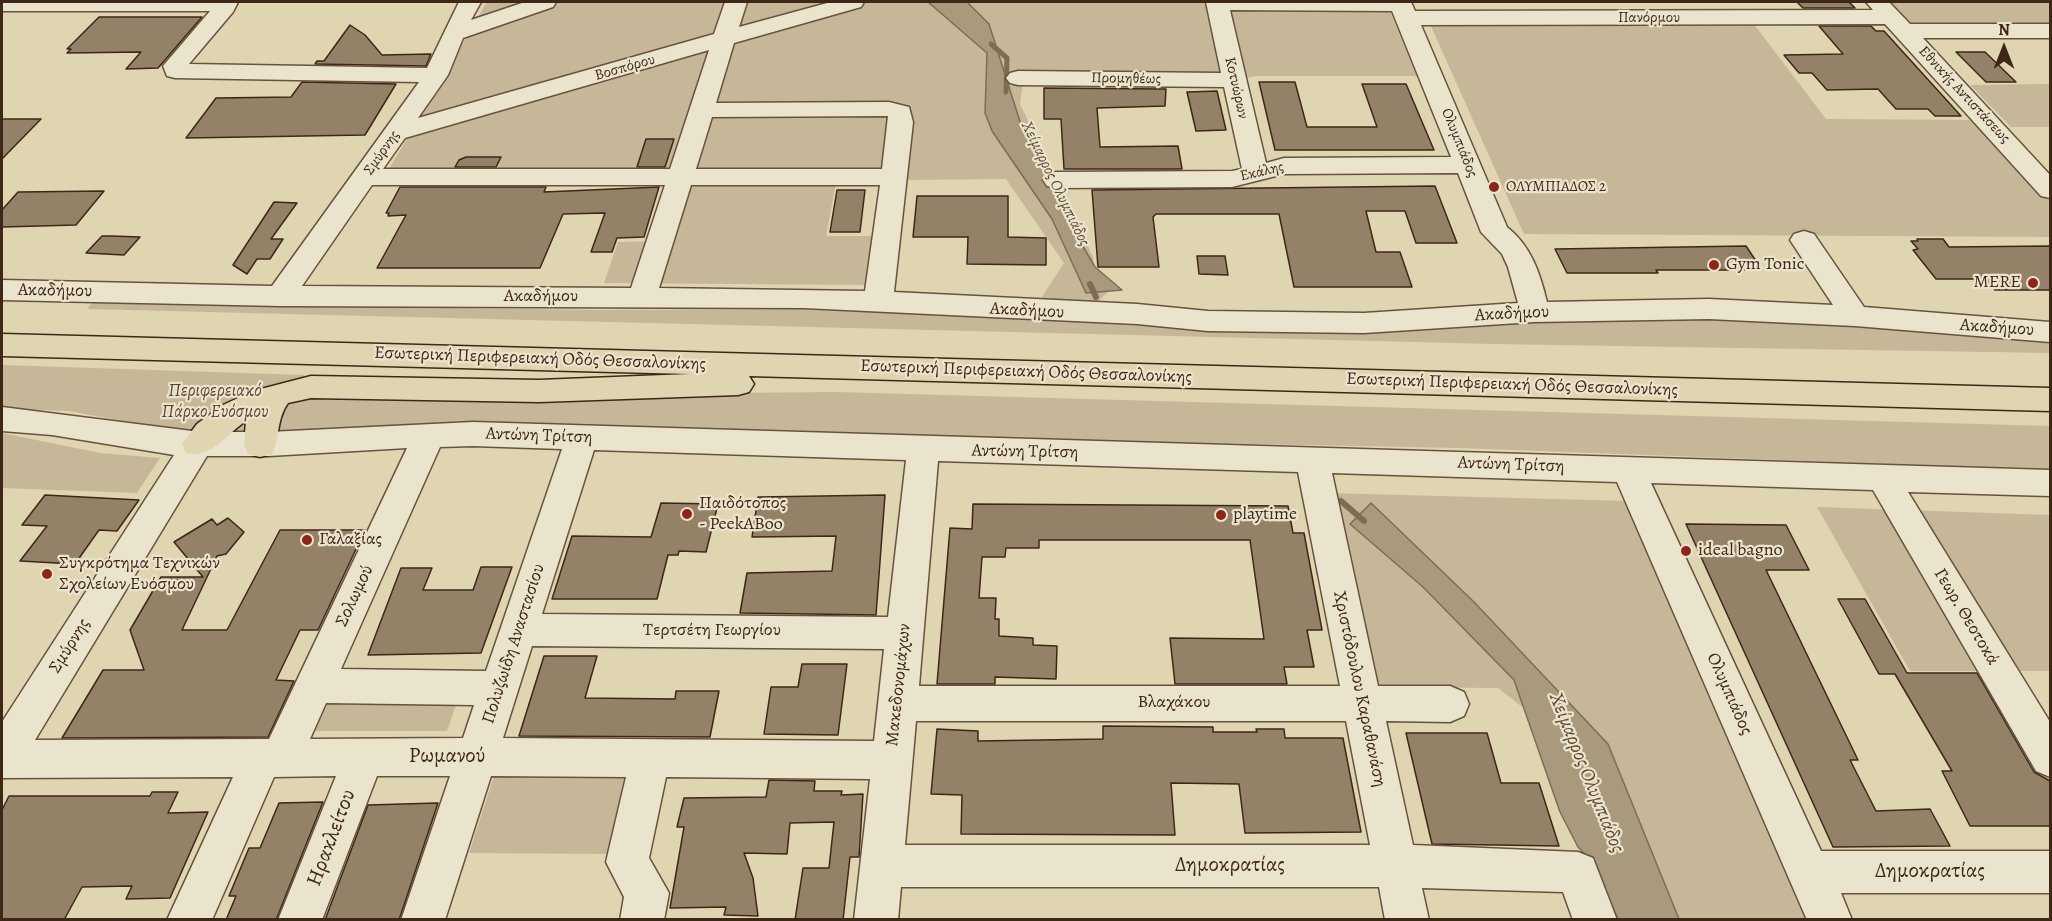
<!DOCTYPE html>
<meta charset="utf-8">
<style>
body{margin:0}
#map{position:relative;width:2052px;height:921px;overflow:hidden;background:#e0d5b1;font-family:Alegreya,serif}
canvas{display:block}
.frame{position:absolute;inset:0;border:3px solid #3f2718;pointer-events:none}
.north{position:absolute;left:1974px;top:18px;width:60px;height:60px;-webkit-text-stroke:4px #ebe4cc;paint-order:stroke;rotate:0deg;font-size:16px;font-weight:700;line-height:24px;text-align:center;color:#3f2718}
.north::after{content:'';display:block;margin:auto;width:21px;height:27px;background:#3f2718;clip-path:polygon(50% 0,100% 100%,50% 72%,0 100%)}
</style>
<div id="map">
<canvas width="2052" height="921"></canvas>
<div class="frame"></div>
<div class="north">N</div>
</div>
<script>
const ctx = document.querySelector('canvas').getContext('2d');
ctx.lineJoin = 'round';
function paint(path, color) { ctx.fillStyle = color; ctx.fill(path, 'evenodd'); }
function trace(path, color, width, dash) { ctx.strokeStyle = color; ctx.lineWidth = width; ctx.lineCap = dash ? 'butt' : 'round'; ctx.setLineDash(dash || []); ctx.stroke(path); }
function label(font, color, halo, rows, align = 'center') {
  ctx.font = font + ' Alegreya,serif'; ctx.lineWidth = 4.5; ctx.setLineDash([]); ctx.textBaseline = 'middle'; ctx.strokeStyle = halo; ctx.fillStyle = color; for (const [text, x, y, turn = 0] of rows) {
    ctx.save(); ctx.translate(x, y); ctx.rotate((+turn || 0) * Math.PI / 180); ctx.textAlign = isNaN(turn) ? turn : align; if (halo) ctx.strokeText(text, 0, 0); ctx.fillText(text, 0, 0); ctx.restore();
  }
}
paint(new Path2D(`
 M487,2H1386L1418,79L1416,76H1255L1243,79L1024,73L1020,104L1093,257L1094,265L1109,291L1095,304L1040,300L1064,263L1006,179L904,180L838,172L826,236H873L867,285L604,283L618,242L667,241L690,172L389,169Z
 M1886,2H2050V26H1909Z
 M1753,23L1826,119L1977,120L2050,199V237L1524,234L1430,24Z
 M2050,84V127H2011L1970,85Z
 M92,303L593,310L801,309L1155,325L1738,319L2050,338V353L1494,344L87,309Z
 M2,365L304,375L296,397L836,392L2050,426V470L1459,448L585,431L233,434L155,427L69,411L2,409Z
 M2,433L100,453L160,458L137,493L2,488Z
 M1327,493L1629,501L1806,919H1616L1590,860L1578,847L1560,812L1526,710L1498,688L1373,687Z
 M1817,507L2050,515V671H1910Z
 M323,704L456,705L447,731H312Z
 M494,776L628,777L609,854L469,853Z`), '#c5b797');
const water = new Path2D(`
 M928,2H967L989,24L1023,131L1078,238L1095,267L1122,290L1086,293L1052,219L992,131L985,113L987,53Z
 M1371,503L1474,602L1608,744L1679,919H1618L1590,860L1578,847L1560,812L1514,680L1423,587L1350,524Z`);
paint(water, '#a99a7d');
trace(water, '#7f6c55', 1.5);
trace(new Path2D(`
 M991,44L1007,58L1006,92`), '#7f6c55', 5);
trace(new Path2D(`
 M1090,284L1096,297
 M1341,501L1364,521`), '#7f6c55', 6);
const building = new Path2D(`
 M1797,2H1849L1855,8H1803Z
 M99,17H202L158,68L126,69L141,52L67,53L71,49H67Z
 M350,25L365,35L382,55L431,54L426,66L315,64L317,61H324Z
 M1819,26H1871L1876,31H1884L1961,116H1935L1928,109H1896L1878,89L1827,90L1812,73H1799L1784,55L1843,54Z
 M1956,52H1985L2016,82H1986Z
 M302,82L396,84L365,135L186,138L216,98L291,97Z
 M1259,82H1295L1307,127H1377L1362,84H1406L1434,150H1275Z
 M1044,88L1166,89L1165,106L1097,108L1100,147L1178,146L1182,169H1064L1061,119H1044Z
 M1217,91L1226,130L1196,131L1187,92Z
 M2,119H41L2,159Z
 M646,139H674L665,167H637Z
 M466,157H501L496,167H455L459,160Z
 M1435,186L1457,243H1416L1405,211H1366L1376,252H1400L1412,287H1294L1279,214H1156L1153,217L1159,267H1098L1092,190Z
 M400,187H546L544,192L659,187L644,237L617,238L612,252H591L605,213L563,214L540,268H377L406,215L388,216L389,213H386Z
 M837,190H865L860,232H830Z
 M104,191L76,225L2,227V210L18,192Z
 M917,196H1008V237L1046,238V265L967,264L968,237H913Z
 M274,202L297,203L271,239H283L270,259H257L247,274L233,265Z
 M102,236H111L140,237L124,255L86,253Z
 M1917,239H1943L1949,247L2050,246V290H1995L1986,279H1936L1913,250L1918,249L1911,241H1918Z
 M1746,246L1760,267H1749L1751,270H1656L1658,273H1567L1555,249Z
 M1197,256H1225L1228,275L1199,274Z
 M45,495L139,500L117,531L99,530L75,564L20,561L47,526L22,525Z
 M885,495L876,615L740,613L747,573L832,571L836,536L752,537L758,497Z
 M661,503L718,504L706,552L679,551L678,555H668L657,599H552L572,536L651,537Z
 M973,504L1288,506L1293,533H1304L1322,630H1307L1314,667H1284L1287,684H1175L1170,638L1264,639L1250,540H1039V548H1006L1005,557H982L979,598H996L995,619H999V636L1033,638V645L1057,646L1056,679L995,677V684H937L950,528L972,529Z
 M228,518L244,532L226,554L217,556L182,630H227L280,530H365L318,630H300L276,680L294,681L268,737L62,738L103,670H144L130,630L161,577H203L174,542L212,519L217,525Z
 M1686,524L1786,525L1809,570H1766L1858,760H1850L1876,811L1930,809L1950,846L1833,847Z
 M481,567H512L481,653L368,655L401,568H432L423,590H473Z
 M1838,599H1865L1907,673H1977L2034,772L2050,781V826H1970L1942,771H1952L1895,674H1879Z
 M544,656H597L585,698L675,699L676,691H719L710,737L519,736Z
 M802,664H847L838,735L764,734L771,687H798Z
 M1103,726L1213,727V732H1257L1256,729H1284L1285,738H1343L1361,832L1245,833L1239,784L1171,783L1175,835L961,834L962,795L931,794L937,729L978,731V741L1103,739Z
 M1406,733H1487L1501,783H1539L1559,846L1432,844Z
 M769,780L815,781L814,791H842L841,795L863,794L859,857H850L843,920H795L803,868H829L834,822L790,823L787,854L744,853L753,878L758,916L724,915L726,907L670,908L684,827H677L684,798L766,797Z
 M152,792H178L168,813L208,812L170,898L126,899L132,886L82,887L64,920H2V810L9,796H150Z
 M323,802L276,920H226L236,896H229L249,848H260L279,803Z
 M438,803L399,920H325L368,805Z`);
paint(building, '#938168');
trace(building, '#3f2718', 1.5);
const minor = new Path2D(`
 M2,2H238L233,12L189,64L427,68L459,2H481L471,20L525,2H556L553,7L463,38L448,75L418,118L714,34L725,2H747L739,27L831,2H864L861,7L734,43L716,103L889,102L909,107L913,122L894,292L1137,304L1208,311L1364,313L1518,303L1508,267L1502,254L1481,232L1458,173L1284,174L1232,187L1056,188L1047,186L1043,180L1047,174L1056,172L1232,171L1242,169L1224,87L1018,85L1010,83L1006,78L1010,73L1018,71L1221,73L1206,2H1411L1415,11L1873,10L1866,2H1889L1910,24H2050V38H1923L2050,175V198L2041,196L1885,24L1421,25L1507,227C1531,246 1540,273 1547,302L1709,299L1833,305L1790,240L1794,234L1804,231L1814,234L1864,307L2050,322V342L1855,326L1709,319L1534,322L1364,333L1208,331L1137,324L804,308L280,306L2,300V280L272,286L419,82L175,78L167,76L163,66L210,11H2ZM1230,10L1392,11L1451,157L1284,158L1266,163ZM709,50L670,169H383L405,138ZM888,116L882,169H696L712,117ZM372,185H665L631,288L302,286ZM691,185H880L865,291L659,288Z
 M2,407L200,432H269L473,422L2050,470V496L1908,492L2050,722V777L2036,771L1873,490L1651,483L1821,851H2050V893H1841L1852,920H1807L1617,482L1332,473L1378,686H1450L1464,692L1469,704L1464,716L1450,722L1386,721L1413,845L1578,852L1593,858L1617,920H1573L1563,892L1422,888L1429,920H1385L1379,887H901L898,920H854L870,779L666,777L649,858L669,893L664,920H620L624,897L606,862L626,777L491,776L445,920H401L450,776H377L322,920H278L336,776L274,777L212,920H167L233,777L2,778V722L174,455L52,435L2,431ZM473,446L562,449L486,671L341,669L440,447ZM407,448L269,739L35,740L207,456H269ZM594,450L906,460L888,617L542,614ZM938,461L1298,472L1340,686H919ZM532,646L884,649L874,741L503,738ZM326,703L474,705L463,738L310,739ZM916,721H1346L1370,845H905Z`);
const highway = new Path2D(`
 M2,334L2050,388V411L749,376L754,384L749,392L738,395L539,402L311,398L288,403C276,420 280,438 272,454L260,457L248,454L244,445L246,421C226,434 211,460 186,453L182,444L197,424L223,405L253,391L311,376L539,380L690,374L2,356Z`);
trace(minor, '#67523e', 3);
trace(highway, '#3f2718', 3);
paint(minor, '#ebe4cc');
paint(highway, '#e0d5b1');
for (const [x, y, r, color] of [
 [1494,187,6,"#8f2418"],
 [1714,265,6,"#8f2418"],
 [2033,283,6,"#8f2418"],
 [687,514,6,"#8f2418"],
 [1221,515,6,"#8f2418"],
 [307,540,6,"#8f2418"],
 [1686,551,6,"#8f2418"],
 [47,574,6,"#8f2418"]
]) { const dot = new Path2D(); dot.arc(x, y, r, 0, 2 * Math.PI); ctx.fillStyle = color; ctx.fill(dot); trace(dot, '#ebe4cc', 2); }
label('15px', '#3f2718', '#ebe4cc', [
 ["Πανόρμου",1649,18],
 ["Βοσπόρου",625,68,-16],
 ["Προμηθέως",1126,79,1],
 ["Κοτυώρων",1236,88,77],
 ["Εθνικής Αντιστάσεως",1964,95,47],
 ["Ολυμπιάδος",1459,143,68],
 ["Σμύρνης",382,153,-55],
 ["Εκάλης",1262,172,-13]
]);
label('15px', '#3f2718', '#ebe4cc', [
 ["ΟΛΥΜΠΙΑΔΟΣ 2",1506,187]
], 'left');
label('italic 16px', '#5f4a36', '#ebe4cc', [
 ["Χείμαρρος Ολυμπιάδος",1055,184,64]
]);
label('18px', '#3f2718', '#ebe4cc', [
 ["Gym Tonic",1726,265],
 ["MERE",2021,283,"right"],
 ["Παιδότοπος",699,504],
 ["- PeekABoo",699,525],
 ["playtime",1233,515],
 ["Γαλαξίας",319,540],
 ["ideal bagno",1698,551],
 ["Συγκρότημα Τεχνικών",59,564],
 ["Σχολείων Ευόσμου",59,585]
], 'left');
label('18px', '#3f2718', '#ebe4cc', [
 ["Ακαδήμου",55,291,1],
 ["Ακαδήμου",541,297],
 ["Ακαδήμου",1027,311,3],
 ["Ακαδήμου",1512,314,-3],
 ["Ακαδήμου",1997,328,4],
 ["Εσωτερική Περιφερειακή Οδός Θεσσαλονίκης",540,359,2],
 ["Εσωτερική Περιφερειακή Οδός Θεσσαλονίκης",1026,372,2],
 ["Εσωτερική Περιφερειακή Οδός Θεσσαλονίκης",1512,385,2],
 ["Αντώνη Τρίτση",539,436,2],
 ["Αντώνη Τρίτση",1025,452,1],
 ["Αντώνη Τρίτση",1511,465,2],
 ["Σολωμού",355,596,-65],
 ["Γεωρ. Θεοτοκά",1966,617,59],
 ["Τερτσέτη Γεωργίου",712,631],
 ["Πολυζωίδη Αναστασίου",514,644,-72],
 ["Σμύρνης",70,646,-58],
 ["Μακεδονομάχων",899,685,-84],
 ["Χριστόδουλου Καραθανάση",1359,689,78],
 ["Ολυμπιάδος",1729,694,66],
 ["Βλαχάκου",1174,703]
]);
label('italic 18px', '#5a4431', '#ebe4cc', [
 ["Περιφερειακό",215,392],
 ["Πάρκο Ευόσμου",215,413]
]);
label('italic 20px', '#5f4a36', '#ebe4cc', [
 ["Χείμαρρος Ολυμπιάδος",1586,773,68]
]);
label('21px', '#3f2718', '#ebe4cc', [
 ["Ρωμανού",447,757],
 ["Ηρακλείτου",332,838,-69],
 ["Δημοκρατίας",1230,866],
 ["Δημοκρατίας",1930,872]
]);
</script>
